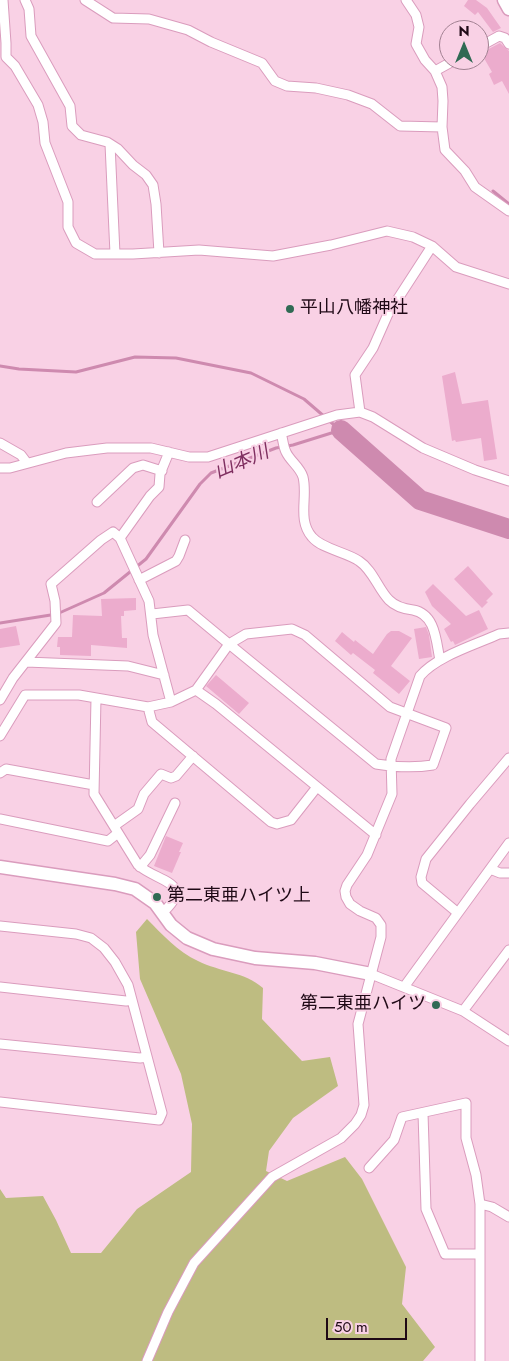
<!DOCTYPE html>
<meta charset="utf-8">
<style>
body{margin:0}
#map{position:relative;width:509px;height:1361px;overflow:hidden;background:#f9d1e5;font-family:Jost,sans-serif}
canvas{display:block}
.north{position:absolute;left:439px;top:20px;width:50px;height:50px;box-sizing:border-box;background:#f9d1e5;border:1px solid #a28192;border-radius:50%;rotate:0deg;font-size:14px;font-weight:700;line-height:20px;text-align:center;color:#1f0916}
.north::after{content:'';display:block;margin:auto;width:18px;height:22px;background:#306a54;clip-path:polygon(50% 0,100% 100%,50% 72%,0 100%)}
.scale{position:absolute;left:326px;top:1318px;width:81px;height:22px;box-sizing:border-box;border:2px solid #1f0916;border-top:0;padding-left:6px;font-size:15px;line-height:18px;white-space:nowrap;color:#1f0916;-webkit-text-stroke:4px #f9d1e5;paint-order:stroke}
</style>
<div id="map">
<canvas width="509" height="1361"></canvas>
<div class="north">N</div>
<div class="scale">50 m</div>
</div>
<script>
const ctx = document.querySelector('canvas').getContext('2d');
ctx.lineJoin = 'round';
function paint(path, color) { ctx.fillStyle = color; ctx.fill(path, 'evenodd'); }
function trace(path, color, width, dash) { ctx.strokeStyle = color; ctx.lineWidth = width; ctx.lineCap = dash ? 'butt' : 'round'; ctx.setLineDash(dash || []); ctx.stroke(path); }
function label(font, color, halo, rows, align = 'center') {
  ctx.font = font + ' Jost,"Noto Sans JP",sans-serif'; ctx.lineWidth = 4; ctx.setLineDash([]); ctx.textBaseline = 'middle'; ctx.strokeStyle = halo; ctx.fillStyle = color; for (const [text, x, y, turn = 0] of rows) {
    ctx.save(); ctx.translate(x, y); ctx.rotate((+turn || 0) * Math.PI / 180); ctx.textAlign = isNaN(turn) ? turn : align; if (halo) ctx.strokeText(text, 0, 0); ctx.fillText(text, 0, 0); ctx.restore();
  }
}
paint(new Path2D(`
 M147,919C162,934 178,952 198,961C220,972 245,972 263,988L262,1019L302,1061L330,1057L338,1086L293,1118L269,1151L266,1171L287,1181L345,1157L362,1179L406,1267L402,1304L435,1347L423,1361H0V1189L6,1198L43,1196L56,1220L71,1253H101L137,1209L191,1172L192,1124L181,1074L140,979L136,932Z`), '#bebc81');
trace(new Path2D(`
 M493,191L509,204
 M0,366L19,369L76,372L135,357L176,358L251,373L304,399L340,430
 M0,623L57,614L104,593L146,559L200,484L211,473L276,448L293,445L341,430`), '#ce8aaf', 3);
trace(new Path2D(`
 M341,430L420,500L509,529`), '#ce8aaf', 20);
paint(new Path2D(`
 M468,0H476L487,8L501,28L493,32L478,12L475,15L464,6Z
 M500,43L509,51V94L502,81L494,85L489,74L492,72L481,53Z
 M455,372L462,404L488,400L497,459L484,461L481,438L456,442L455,440L452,441L442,376Z
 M468,566L493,594L486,601L488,602L482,608L454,579Z
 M433,584L466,616L479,610L488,629L455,645L453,641L451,642L444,629L451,624L432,606L425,592Z
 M136,598V610L124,611V616H121L122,638H127V648L91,645V656L60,655V647H57L58,637H72L73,615L102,616L101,599Z
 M16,626L20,645L0,648V629Z
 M426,627L429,635L432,657L419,659L414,629Z
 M391,631H399L412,638L391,666L410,681L399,694L373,673L375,670L353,653L351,655L335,641L342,632L354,642L355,640L373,654L387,634Z
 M216,675L249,703L239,714L206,686Z
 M166,836L183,843L179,852H181L172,873L154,866Z`), '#ecaccd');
const street = new Path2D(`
 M3,0L6,43V57L15,66L38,105L43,122L45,143L68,202V227L76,243L95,254H133L199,250L273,256L331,245L387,231L413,237L432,246L456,267L509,284
 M25,0L29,9L31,36L70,106L72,126L81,135L107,142L118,149L133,165L146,175L153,185L156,204L159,253
 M85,0L113,18L149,19L188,30L211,42L262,63L275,81L287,86L316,88L348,95L372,104L400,126L442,127
 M406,0L416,15L419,27L416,44L425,60L435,71L442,87L443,101L442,127L445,150L465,171L475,187L509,211
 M479,47L499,36L505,38L509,44
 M435,71L455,60
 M110,144L115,254
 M360,412L355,375L373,348L388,314L432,246
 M281,433C283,439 283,446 286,452C290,461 300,467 303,477C308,497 297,520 312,537C322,549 346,552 359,561C373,570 378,589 389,600C396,607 404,609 413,610C436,614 436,642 440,660
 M0,443L21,455L27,463
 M169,452L160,474L159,487L150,496L120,538L149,601L153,635L171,702L196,690L216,704L376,835
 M0,468H10L66,453L107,448H151L189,457H208L337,415L360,412L373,417L423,448L475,470L509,481
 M97,502L133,468L143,465L162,471
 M139,580L176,561L179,556L185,540
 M152,614L188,610L229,644L376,764C395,767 414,768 433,765L446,728L390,707L305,635L292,629L246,634L229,644L196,690
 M26,662L128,666L164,675
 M96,698L94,794L138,865C157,882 197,882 162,913
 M0,700L13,678L56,623L55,601L51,584L101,540L113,532L120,538
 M148,707L152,722L271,822L277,824L291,820L317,787
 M0,736L25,695H79L148,707L171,702
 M0,773L6,769L94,785
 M0,819L108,841L118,833
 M114,826L138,809L144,794L161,774L171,778L176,776L193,756
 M140,867L150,855L175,803
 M490,869L500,873H509
 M458,913L422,883L421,877L426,859L470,804L509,758
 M0,926L76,934L91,938L104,948L115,962L128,985L162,1113L159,1120L0,1102
 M371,974L463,1011L509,1041
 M0,987L126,1001L132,1000
 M404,987L509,843
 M463,1011L509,950
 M0,1044L140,1058L147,1057
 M423,1113L426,1209L445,1254H480
 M369,1168L394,1140L402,1117L466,1103V1138L476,1175L480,1204V1361
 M480,1204L492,1207L509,1217
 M147,1361L168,1312L194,1263L272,1177L341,1138L355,1124L361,1115L364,1105L358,1024L381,937V925L376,918L360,911L350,904L346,897L345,891L347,885L367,855L392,794L391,759L420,676C437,656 475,645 499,634L509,633`);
const secondary = new Path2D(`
 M504,0L509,9
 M0,867L115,884L135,889L155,903L171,925L187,938L213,949L255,958L315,963L371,974`);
trace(street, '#da9cbd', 11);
trace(secondary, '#da9cbd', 15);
trace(street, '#fff', 9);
trace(secondary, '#fff', 12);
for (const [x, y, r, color] of [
 [290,309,5,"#306a54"],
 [157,897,5,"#306a54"],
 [436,1005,5,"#306a54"]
]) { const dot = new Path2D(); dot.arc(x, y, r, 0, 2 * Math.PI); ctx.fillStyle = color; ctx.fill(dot); trace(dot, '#f9d1e5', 2); }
label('18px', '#1f0916', '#f9d1e5', [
 ["平山八幡神社",300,309],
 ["第二東亜ハイツ上",167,897],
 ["第二東亜ハイツ",426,1005,"right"]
], 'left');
label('italic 19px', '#7f2f60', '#f9d1e5', [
 ["山本川",242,463,-23]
]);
</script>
